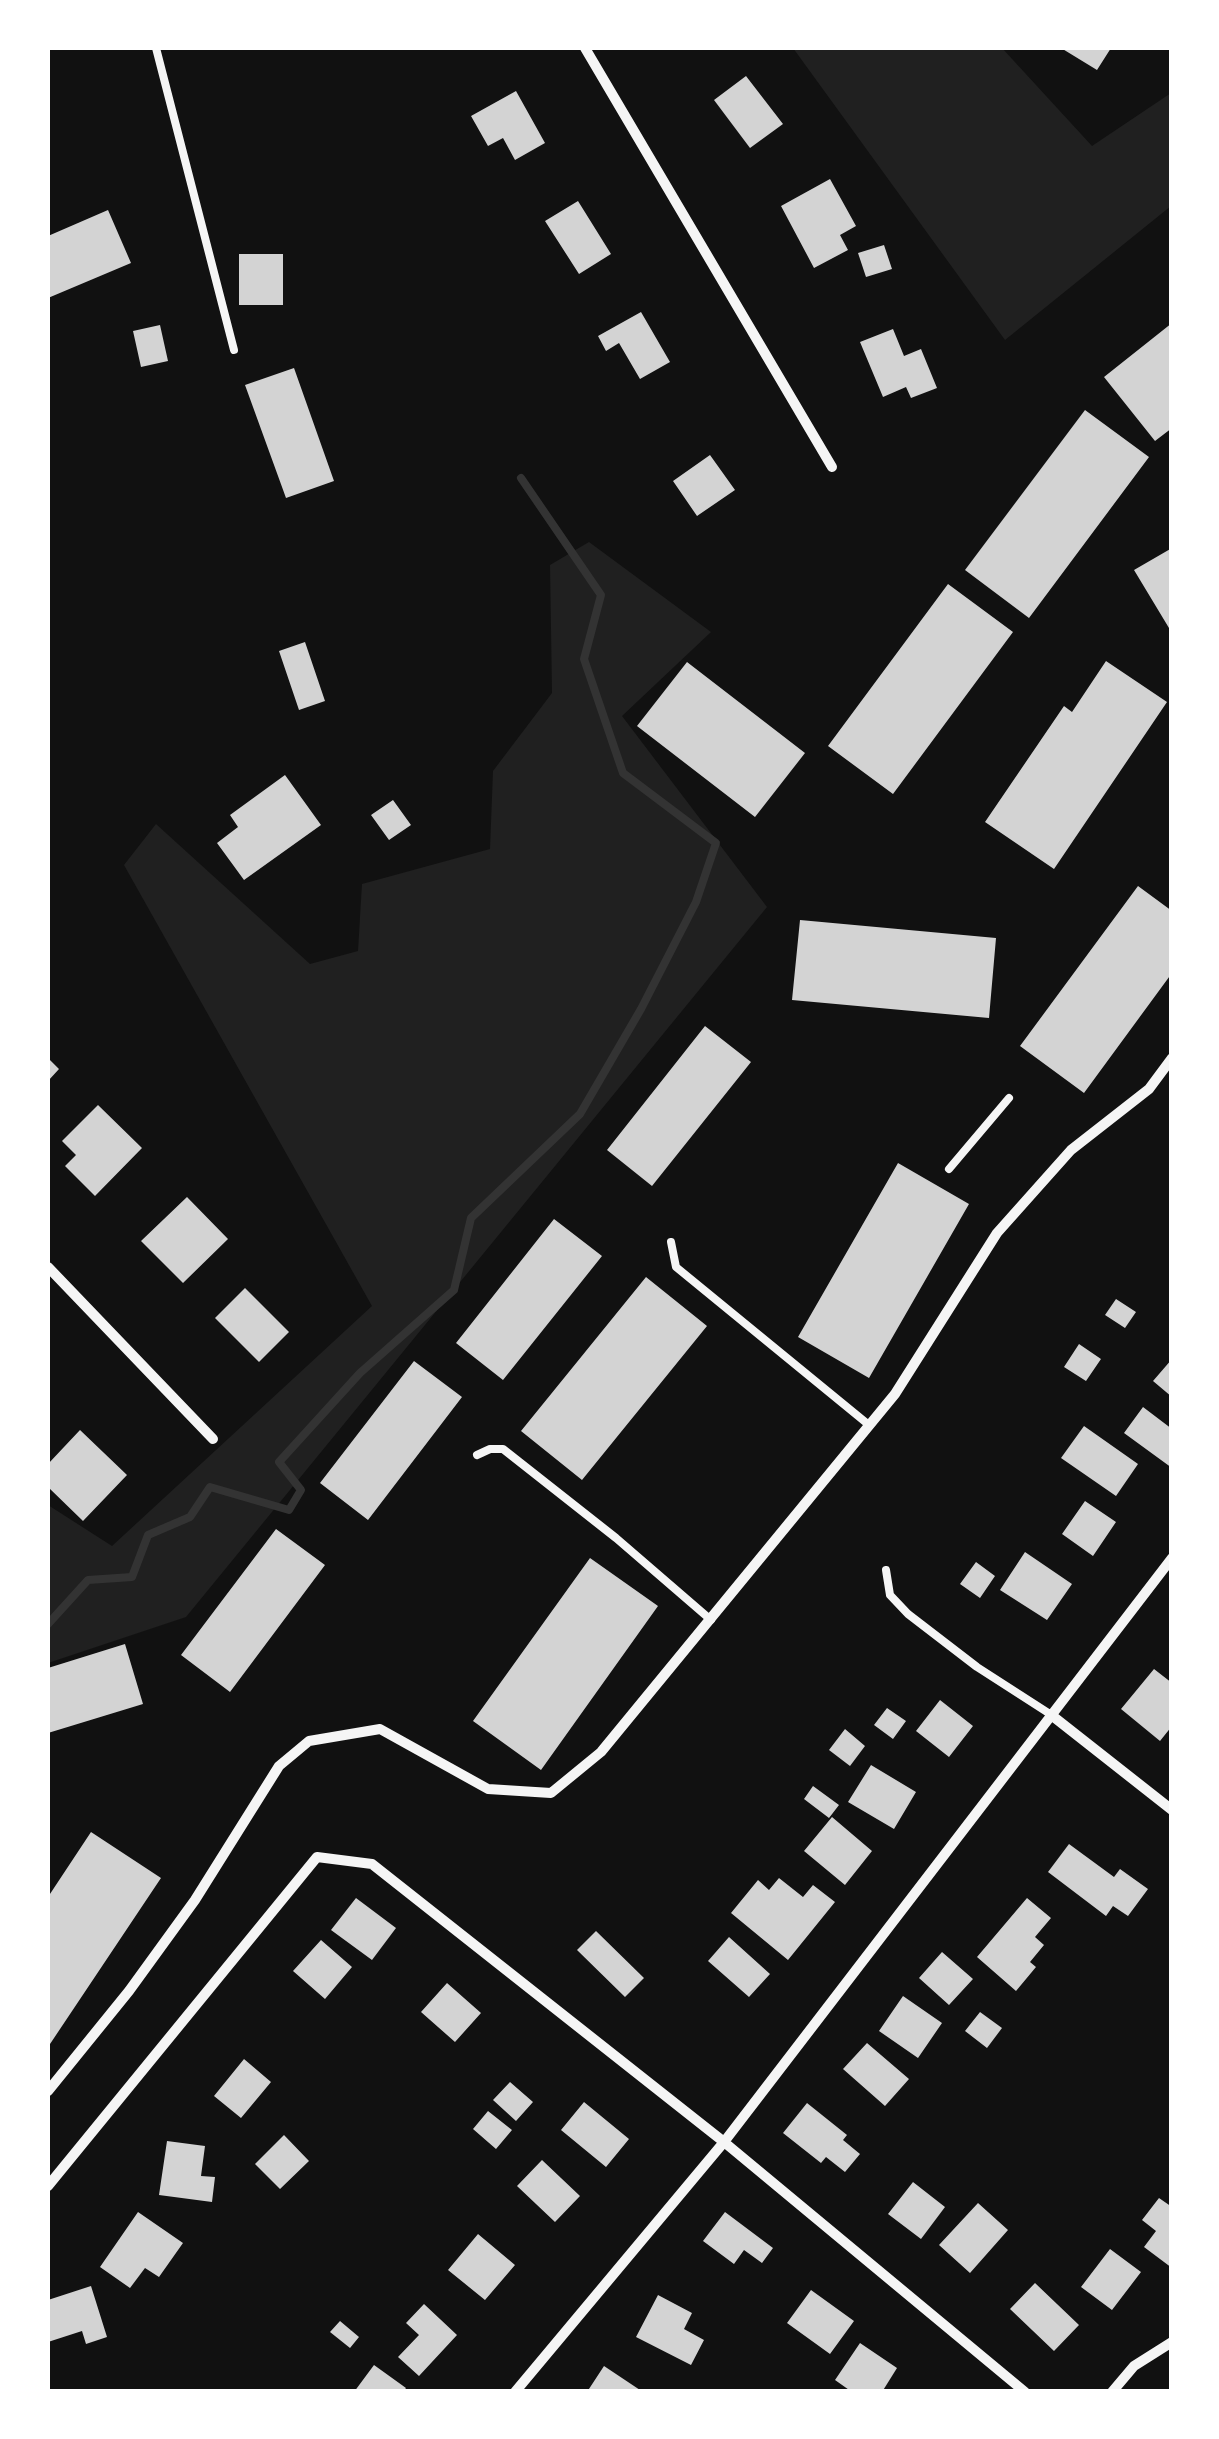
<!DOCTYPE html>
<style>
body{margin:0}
#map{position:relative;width:1219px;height:2439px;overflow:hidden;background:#111;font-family:Quicksand,sans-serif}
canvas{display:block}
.frame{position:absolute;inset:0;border:50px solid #fff;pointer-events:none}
</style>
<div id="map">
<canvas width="1219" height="2439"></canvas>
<div class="frame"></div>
</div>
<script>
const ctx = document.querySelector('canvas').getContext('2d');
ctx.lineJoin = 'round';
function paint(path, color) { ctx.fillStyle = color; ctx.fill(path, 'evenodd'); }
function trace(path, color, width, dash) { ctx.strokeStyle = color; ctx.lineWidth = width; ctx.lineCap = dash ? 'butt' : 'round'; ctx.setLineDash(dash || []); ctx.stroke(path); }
paint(new Path2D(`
 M793,48H1002L1092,146L1171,93V206L1005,340Z
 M589,542L711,632L622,716L767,907L186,1617L48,1663V1505L112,1546L372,1306L124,865L156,824L310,964L358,951L362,884L490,849L493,771L552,693L550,565Z`), '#202020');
trace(new Path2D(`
 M48,1624L88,1580L132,1577L148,1535L190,1517L210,1487L289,1510L301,1490L279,1462L360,1373L454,1290L471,1218L580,1114L641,1009L696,902L716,843L623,773L584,659L601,595L521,478`), '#333', 8);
paint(new Path2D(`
 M1061,48H1111L1097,70Z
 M746,76L783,124L750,148L714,100Z
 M516,91L545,143L515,160L503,138L488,146L471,116Z
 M830,179L856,226L840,235L848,250L814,268L781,206Z
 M578,201L611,254L579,274L545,221Z
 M108,210L131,263L48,298V236Z
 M884,245L892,269L866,277L858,253Z
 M239,254H283V305H239Z
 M641,312L670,362L640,379L619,343L606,351L598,336Z
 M1172,323V428L1155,441L1104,377Z
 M160,325L168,361L141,367L133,331Z
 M893,329L904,356L921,349L937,388L911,398L906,387L883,397L860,342Z
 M294,368L334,481L286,498L245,385Z
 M1085,410L1149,457L1029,618L965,570Z
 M710,455L735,490L697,516L673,481Z
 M1172,548V633L1134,570Z
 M948,584L1013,632L893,794L828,746Z
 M305,642L325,701L299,710L279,651Z
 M1106,661L1167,702L1054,869L985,822L1064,706L1072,712Z
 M687,662L805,753L755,817L637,726Z
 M285,775L321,825L244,880L217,843L238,827L230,815Z
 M393,800L411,825L389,840L371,815Z
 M1138,886L1172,911V973L1084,1093L1020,1046Z
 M800,920L996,938L989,1018L792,1000Z
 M705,1026L751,1062L652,1186L607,1150Z
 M48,1058L59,1069L48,1081Z
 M98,1105L142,1148L95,1196L65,1166L76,1155L62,1141Z
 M898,1163L969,1204L869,1378L798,1337Z
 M187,1197L228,1239L183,1283L141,1241Z
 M554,1219L602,1256L503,1380L456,1343Z
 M646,1277L707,1326L582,1480L521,1431Z
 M245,1288L289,1332L259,1362L215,1318Z
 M1116,1299L1136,1312L1125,1328L1105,1315Z
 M1079,1344L1101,1359L1086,1381L1064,1367Z
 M1172,1359V1397L1153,1381Z
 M414,1361L462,1397L368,1520L320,1483Z
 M1143,1407L1172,1429V1468L1124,1433Z
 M1084,1426L1138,1464L1116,1496L1061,1458Z
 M80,1430L127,1475L83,1521L48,1487V1464Z
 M1085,1501L1116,1522L1093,1556L1062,1534Z
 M276,1529L325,1565L230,1692L181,1655Z
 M1025,1552L1072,1584L1047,1620L1000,1590Z
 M590,1558L658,1606L541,1770L473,1721Z
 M976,1562L995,1576L980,1598L960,1584Z
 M125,1644L143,1704L48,1733V1668Z
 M1154,1669L1172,1683V1726L1160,1741L1121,1709Z
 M940,1700L973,1726L949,1757L916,1731Z
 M887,1708L906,1721L893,1739L874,1725Z
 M845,1729L865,1746L850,1766L829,1750Z
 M871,1765L916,1792L894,1829L848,1802Z
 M813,1786L839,1805L829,1818L804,1799Z
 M832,1817L872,1851L845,1885L804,1851Z
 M91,1832L161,1878L48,2047V1897Z
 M1069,1844L1114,1877L1120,1869L1148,1889L1128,1916L1113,1906L1106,1916L1048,1872Z
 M779,1878L803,1897L813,1885L835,1902L788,1960L731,1913L758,1880L769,1890Z
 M356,1898L396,1928L372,1960L331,1930Z
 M1027,1898L1051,1918L1035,1937L1044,1945L1030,1962L1036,1967L1016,1991L977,1957Z
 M596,1931L644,1978L625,1997L577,1950Z
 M729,1937L770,1974L749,1997L708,1961Z
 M321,1940L352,1967L325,1999L293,1971Z
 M942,1952L973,1979L949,2005L919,1978Z
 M447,1983L481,2013L455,2042L421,2012Z
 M903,1996L942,2023L918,2058L879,2031Z
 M980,2012L1002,2028L987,2048L965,2031Z
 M867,2043L909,2079L885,2106L843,2069Z
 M244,2059L271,2082L241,2118L214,2096Z
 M510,2082L533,2102L516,2121L493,2100Z
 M584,2102L629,2139L606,2167L561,2130Z
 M807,2103L847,2135L843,2140L860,2154L845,2172L826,2157L821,2163L783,2133Z
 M488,2111L512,2130L496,2149L473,2129Z
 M284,2135L309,2161L280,2189L255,2164Z
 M167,2141L205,2146L201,2176L215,2177L212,2202L159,2195Z
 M542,2160L580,2196L555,2222L517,2186Z
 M913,2182L945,2207L921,2239L888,2214Z
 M1159,2198L1172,2207V2268L1144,2247L1156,2231L1142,2220Z
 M978,2203L1008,2230L970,2273L939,2245Z
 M138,2212L183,2243L159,2277L145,2268L130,2288L100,2267Z
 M725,2212L773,2248L762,2263L744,2250L734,2264L703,2241Z
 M478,2234L515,2265L485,2300L448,2270Z
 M1110,2249L1141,2272L1112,2310L1081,2287Z
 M1035,2283L1079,2325L1054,2351L1010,2309Z
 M91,2286L107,2337L86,2344L82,2331L48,2342V2300Z
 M811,2290L854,2321L830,2354L787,2323Z
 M658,2295L692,2313L684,2329L704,2340L691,2365L636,2337Z
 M424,2304L457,2335L419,2376L398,2357L419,2335L406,2323Z
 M340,2321L359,2337L350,2348L330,2332Z
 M860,2343L897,2368L882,2392H852L835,2380Z
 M374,2365L406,2388L403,2392H354Z
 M604,2366L643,2392H587Z`), '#d3d3d3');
trace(new Path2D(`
 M156,48L234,350
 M949,1169L1009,1098
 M671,1242L676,1267L869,1425
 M477,1455L490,1449H503L616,1538L711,1620
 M886,1570L890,1595L908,1614L977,1667L1050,1714`), '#f5f5f5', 8);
trace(new Path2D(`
 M585,48L832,467
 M48,1267L213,1439
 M1050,1714L1172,1810
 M48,2091L129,1991L195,1900L279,1766L309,1741L380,1729L488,1789L551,1793L601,1752L895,1394L997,1233L1071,1150L1149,1089L1172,1058
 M48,2186L317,1857L372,1864L724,2142L1025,2392
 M515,2392L724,2142L1172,1558
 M1112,2392L1134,2366L1172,2342`), '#f5f5f5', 10);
</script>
